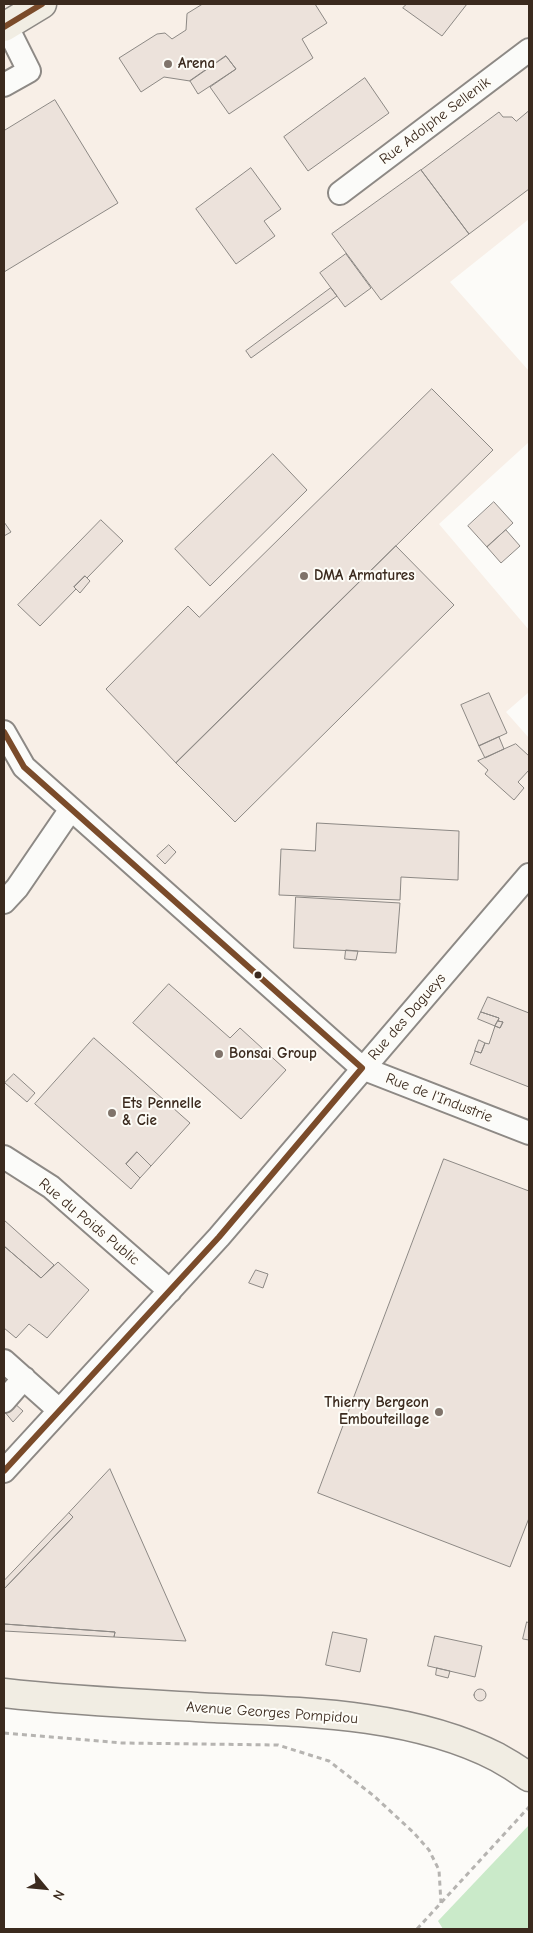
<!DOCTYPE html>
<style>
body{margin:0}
#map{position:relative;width:533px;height:1933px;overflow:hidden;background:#fcfbf8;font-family:"Comic Neue",sans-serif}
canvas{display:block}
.frame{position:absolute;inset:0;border:5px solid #3b2a1e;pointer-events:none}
.north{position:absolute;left:20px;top:1863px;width:50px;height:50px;-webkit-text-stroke:4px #fdfcf7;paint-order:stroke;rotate:118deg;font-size:14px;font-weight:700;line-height:20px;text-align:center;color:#3b2a1e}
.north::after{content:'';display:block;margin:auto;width:18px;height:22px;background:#3b2a1e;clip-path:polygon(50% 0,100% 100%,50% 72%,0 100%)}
</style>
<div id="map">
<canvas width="533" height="1933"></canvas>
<div class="frame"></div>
<div class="north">N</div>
</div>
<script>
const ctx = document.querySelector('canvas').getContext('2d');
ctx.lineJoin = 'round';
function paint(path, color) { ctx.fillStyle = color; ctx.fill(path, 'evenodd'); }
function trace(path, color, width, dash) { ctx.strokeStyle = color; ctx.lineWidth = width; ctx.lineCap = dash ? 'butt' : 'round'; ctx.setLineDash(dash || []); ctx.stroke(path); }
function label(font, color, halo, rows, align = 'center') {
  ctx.font = font + ' "Comic Neue",sans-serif'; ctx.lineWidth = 4; ctx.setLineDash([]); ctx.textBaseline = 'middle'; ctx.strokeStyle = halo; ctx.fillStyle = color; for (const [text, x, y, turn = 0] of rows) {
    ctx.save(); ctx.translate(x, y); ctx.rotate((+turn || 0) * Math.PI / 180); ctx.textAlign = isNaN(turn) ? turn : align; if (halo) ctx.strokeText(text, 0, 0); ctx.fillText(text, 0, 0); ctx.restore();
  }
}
paint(new Path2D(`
 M4,4H529V219L450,282L529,371V442L439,524L529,630V692L506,712L529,738V1764L405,1724L4,1691Z`), '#f8efe7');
paint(new Path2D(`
 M529,1825V1929H443L438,1921Z`), '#caeac9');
const building = new Path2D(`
 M203,4H315L327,23L302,39L313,58L229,114L210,87L236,69L226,56L190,81L164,77L141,92L119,58L157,34L165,33L172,39L186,30L187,14Z
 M407,4H467L442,36L403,8Z
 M226,56L236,69L198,94L190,81Z
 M365,78L389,113L308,171L284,137Z
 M55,100L118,203L4,272V131Z
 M529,111V189L469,234L421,170L499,112L503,117H512L516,121Z
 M251,168L281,209L264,221L275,236L236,264L196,209Z
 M421,170L469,234L381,300L332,234Z
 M346,254L371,288L345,307L320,273Z
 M331,288L337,296L251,358L246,351Z
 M432,389L493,450L176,763L106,689L188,606L199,617Z
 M273,454L307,490L210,586L175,549Z
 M494,502L513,523L487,547L468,526Z
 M101,520L123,541L87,578L85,576L74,587L76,589L40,626L18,605Z
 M4,522L11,532L4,536Z
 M506,530L520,546L501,563L487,547Z
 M396,546L454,605L235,822L176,763Z
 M85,576L90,581L80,593L74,587Z
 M489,693L507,733L479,746L461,705Z
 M499,737L504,749L485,758L479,746Z
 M516,744L529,756V770L518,782L524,788L514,800L485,774L488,770L478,761Z
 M317,823L459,831L458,880L401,877L400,900L279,895L281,849L315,851Z
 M169,845L176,852L165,864L157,856Z
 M296,897L400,903L396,953L294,948Z
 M346,950L358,951L356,960L345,959Z
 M169,984L230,1038L240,1028L286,1070L241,1119L133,1023Z
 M488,997L529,1013V1087L470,1064L475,1051L481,1053L485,1043L489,1044L495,1026L500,1028L503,1022L498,1021L499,1018L481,1012Z
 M481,1012L499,1018L495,1026L478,1019Z
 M498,1021L503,1022L500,1028L495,1026Z
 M94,1038L190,1123L151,1166L137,1152L126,1164L140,1178L131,1189L35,1104Z
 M479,1040L485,1043L481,1053L475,1051Z
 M14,1074L35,1093L27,1102L5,1083Z
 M137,1152L151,1166L140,1178L126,1164Z
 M444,1159L529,1191V1518L510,1567L318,1493Z
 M4,1220L54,1265L41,1278L4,1246Z
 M4,1246L41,1278L58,1262L89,1290L47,1338L29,1324L16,1338L4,1328Z
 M256,1270L268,1274L263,1288L249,1283Z
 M13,1402L23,1411L13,1422L4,1411Z
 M110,1469L186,1641L114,1637L115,1632L4,1624V1589L73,1517L69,1513Z
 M69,1513L73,1517L4,1589V1581Z
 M527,1622L529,1623V1640L523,1639Z
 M4,1624L115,1632L114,1637L4,1631Z
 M333,1632L367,1639L360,1672L326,1665Z
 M435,1636L482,1646L475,1677L428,1666Z
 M437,1668L450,1671L448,1678L436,1675Z
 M474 1695a6 6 0 1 1 12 0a6 6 0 1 1-12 0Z`);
paint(building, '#ece2db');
trace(building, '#8d8985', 1);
const minor = new Path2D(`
 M4,85L29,71L6,25
 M340,193L529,50
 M4,732L24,767L362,1068L529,1133
 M4,902L17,888L71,809
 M4,1157L51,1187L170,1291
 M4,1361L59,1410
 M4,1401L24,1378
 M4,1471L219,1237L529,875`);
const major = new Path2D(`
 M4,27L42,4
 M4,1693C74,1701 145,1704 215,1708C308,1712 413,1714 497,1757C508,1763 519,1770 529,1777`);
trace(minor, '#8d8985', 26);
trace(major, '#8d8985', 31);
trace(new Path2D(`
 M4,1733L122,1743L278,1745L329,1761L374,1796L414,1833L429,1850L439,1870L441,1903
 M417,1929L529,1807`), '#b6b4b1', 3, [5, 4]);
trace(minor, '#fbfbf9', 22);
trace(major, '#f1ede3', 28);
trace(new Path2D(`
 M4,27L42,4
 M4,732L24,767L362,1068
 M4,1471L219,1237L362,1068`), '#7a4b2a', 6);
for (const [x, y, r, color] of [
 [168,64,5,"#7f736a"],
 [304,576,5,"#7f736a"],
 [258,975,4.5,"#3b2a1e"],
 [219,1054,5,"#7f736a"],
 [112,1113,5,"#7f736a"],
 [439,1412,5,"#7f736a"]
]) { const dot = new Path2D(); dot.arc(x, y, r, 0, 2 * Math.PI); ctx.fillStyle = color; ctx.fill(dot); trace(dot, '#fdfcf7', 2); }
label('bold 15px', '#3b2a1e', '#fdfcf7', [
 ["Arena",178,64],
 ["DMA Armatures",314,576],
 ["Bonsai Group",229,1054],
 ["Ets Pennelle",122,1104],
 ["& Cie",122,1121],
 ["Thierry Bergeon",429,1403,"right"],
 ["Embouteillage",429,1420,"right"]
], 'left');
label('15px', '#3b2a1e', '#fdfcf7', [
 ["Rue Adolphe Sellenik",435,121,-37],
 ["Rue des Dagueys",407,1017,-49],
 ["Rue de l'Industrie",439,1098,21],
 ["Rue du Poids Public",89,1222,40],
 ["Avenue Georges Pompidou",272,1713,4]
]);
</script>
